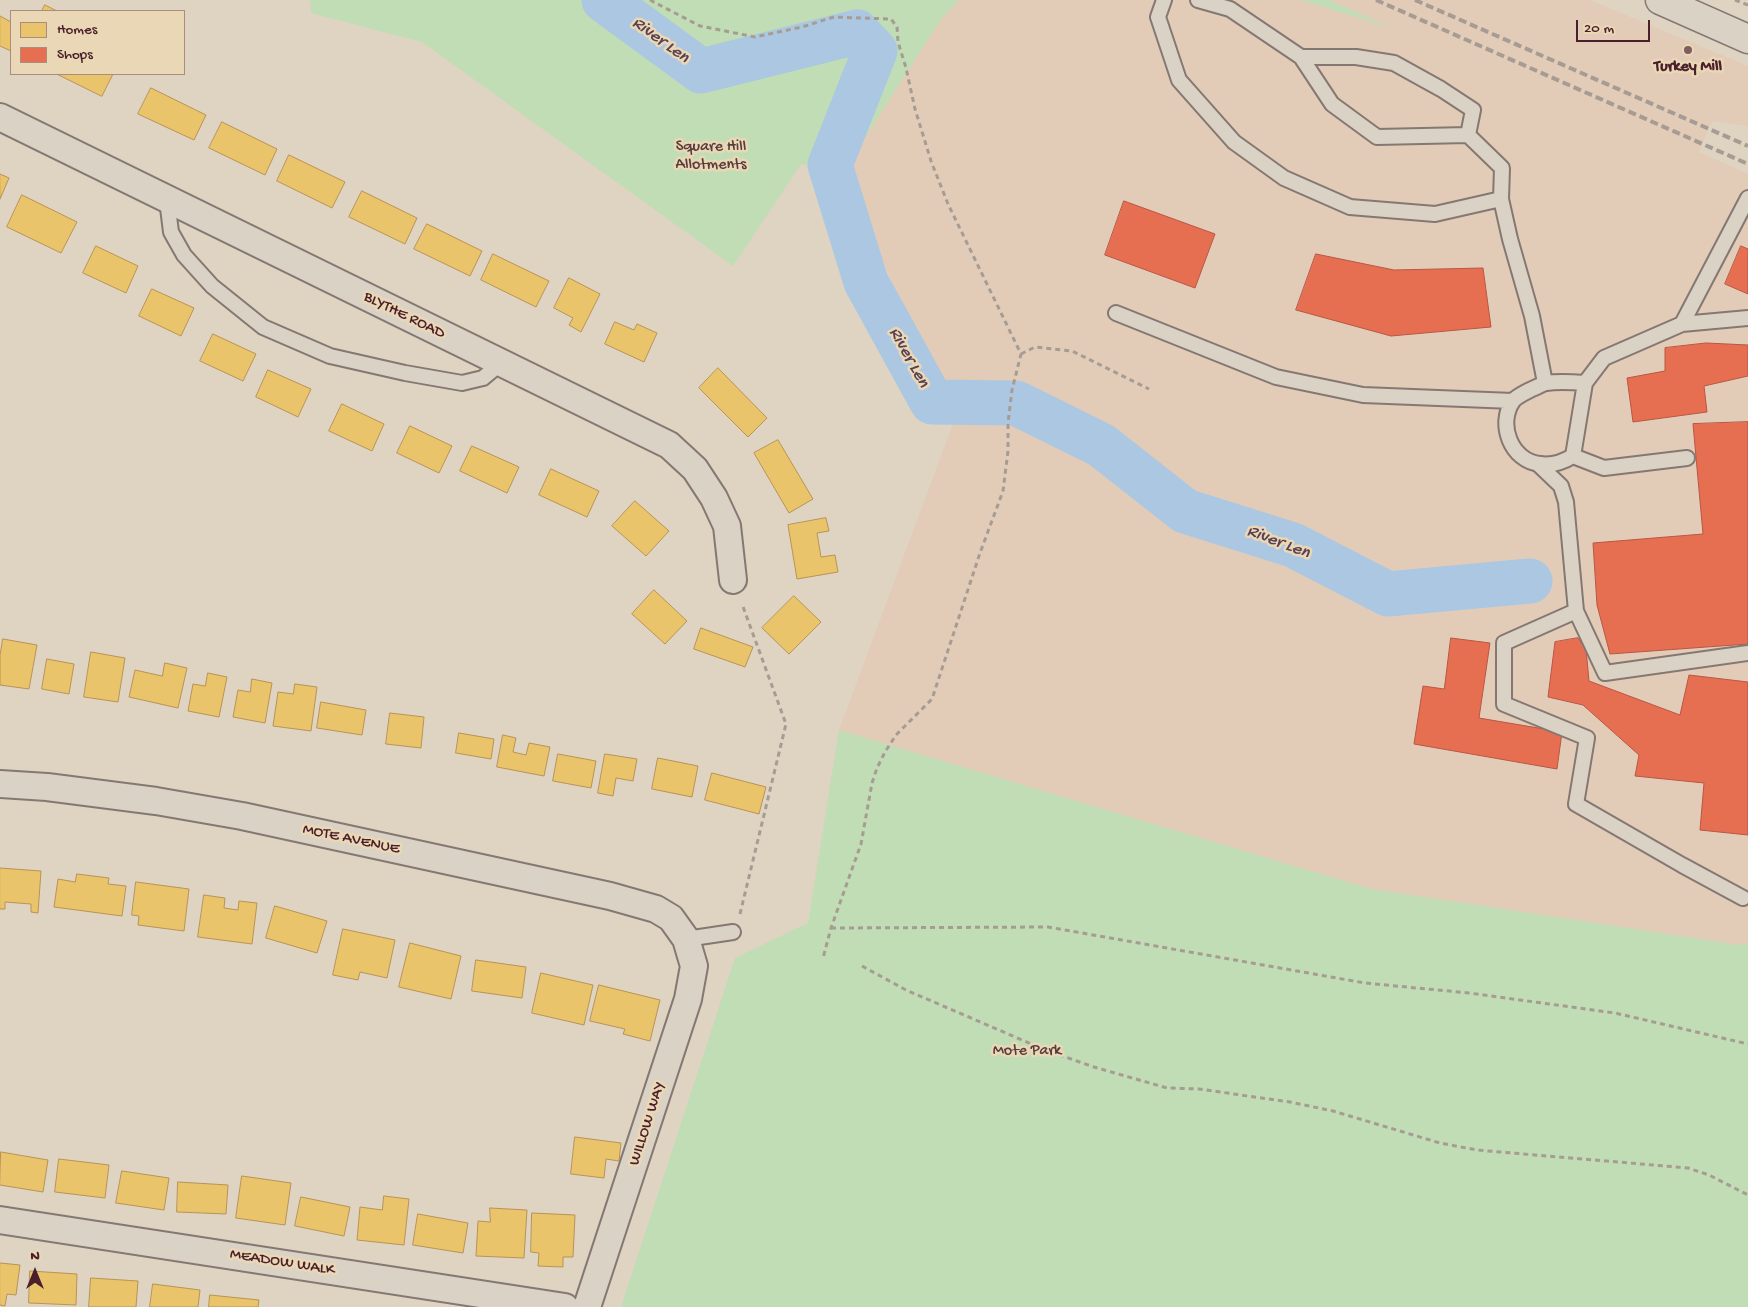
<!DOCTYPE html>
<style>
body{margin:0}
#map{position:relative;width:1748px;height:1307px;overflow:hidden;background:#ded4c1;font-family:"Gochi Hand",sans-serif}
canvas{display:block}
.legend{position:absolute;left:10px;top:10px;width:175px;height:65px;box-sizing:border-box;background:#ead7b5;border:1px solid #aa8d7e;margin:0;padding:6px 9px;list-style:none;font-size:15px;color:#4a1f2b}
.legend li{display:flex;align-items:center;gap:10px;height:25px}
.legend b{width:25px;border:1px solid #aa8d7e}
.north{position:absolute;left:10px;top:1247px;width:50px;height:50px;-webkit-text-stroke:4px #ead7b5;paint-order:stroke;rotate:0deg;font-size:14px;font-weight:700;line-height:20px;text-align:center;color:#4a1f2b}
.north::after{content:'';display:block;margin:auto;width:18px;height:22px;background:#4a1f2b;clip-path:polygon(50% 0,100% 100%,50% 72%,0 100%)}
.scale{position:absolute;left:1576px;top:20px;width:74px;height:22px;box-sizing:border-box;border:2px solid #4a1f2b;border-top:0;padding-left:6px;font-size:15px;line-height:18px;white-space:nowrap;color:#4a1f2b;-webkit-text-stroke:4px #ead7b5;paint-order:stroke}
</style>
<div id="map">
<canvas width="1748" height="1307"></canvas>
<ul class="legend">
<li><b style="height:14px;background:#e9c46a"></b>Homes</li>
<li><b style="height:14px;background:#e76f51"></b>Shops</li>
</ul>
<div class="north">N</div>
<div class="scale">20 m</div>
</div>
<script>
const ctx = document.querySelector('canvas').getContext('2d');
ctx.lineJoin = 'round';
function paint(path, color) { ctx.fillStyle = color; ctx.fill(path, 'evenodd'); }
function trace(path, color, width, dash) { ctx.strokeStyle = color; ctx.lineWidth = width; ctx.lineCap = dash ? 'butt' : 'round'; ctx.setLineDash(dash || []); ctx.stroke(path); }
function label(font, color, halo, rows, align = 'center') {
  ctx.font = font + ' "Gochi Hand",sans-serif'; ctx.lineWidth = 5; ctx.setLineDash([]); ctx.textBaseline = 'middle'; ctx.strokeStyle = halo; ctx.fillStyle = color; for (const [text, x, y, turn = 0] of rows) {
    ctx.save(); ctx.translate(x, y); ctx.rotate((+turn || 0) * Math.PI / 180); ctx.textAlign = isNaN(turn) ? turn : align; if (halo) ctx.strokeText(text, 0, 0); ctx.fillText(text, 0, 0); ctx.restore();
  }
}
paint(new Path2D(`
 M959,0H1590L1748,66V126L1712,121L1699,152L1748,174V943L1740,945L1371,889L839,730L954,421L843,172L941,19Z`), '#e2ccb7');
paint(new Path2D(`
 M310,0H959L941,19L843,172L801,164L733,266L422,42L311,13Z
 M1301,0H1329L1391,28Z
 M839,730L1371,889L1740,945L1748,943V1307H621L735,958L808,923Z`), '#c0ddb5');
const homes = new Path2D(`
 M45,5L57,11H42Z
 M0,16L11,22V51L0,46Z
 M57,74H113L102,96Z
 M151,88L206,115L194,140L138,114Z
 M222,122L277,149L265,175L209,148Z
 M289,155L345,182L332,208L277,181Z
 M0,174L9,178L0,199Z
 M362,191L417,218L405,244L349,217Z
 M22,195L77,222L61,253L7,227Z
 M427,224L482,251L470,276L414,249Z
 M96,246L138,266L126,293L83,273Z
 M493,254L549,281L536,307L481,280Z
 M569,278L600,294L581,332L569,325L573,318L554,308Z
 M152,289L194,308L181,336L139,316Z
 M615,322L634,330L637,324L657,333L644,362L605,344Z
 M213,334L256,354L243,381L200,361Z
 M718,368L767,418L748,437L699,388Z
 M268,370L311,389L298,417L256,397Z
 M342,404L384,424L372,451L329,431Z
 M410,426L452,446L439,473L397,453Z
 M778,440L813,499L789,513L754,453Z
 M472,446L519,467L507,493L460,471Z
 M551,469L599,491L587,517L539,495Z
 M635,501L669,531L646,556L612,526Z
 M826,518L829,531L817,533L821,557L835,555L838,572L797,579L788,525Z
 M654,590L687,621L665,644L632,614Z
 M794,596L821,622L789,654L762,628Z
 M701,628L753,647L745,667L694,649Z
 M3,639L37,645L29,689L0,685V656Z
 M91,652L125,658L118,702L84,697Z
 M47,659L74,664L69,694L42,689Z
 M165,663L187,668L178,708L129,697L135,670L162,676Z
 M208,673L227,677L219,717L188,711L193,684L205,686Z
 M252,679L272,683L265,723L233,717L238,690L250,692Z
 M295,684L317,687L311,731L273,726L278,692L293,694Z
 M321,702L366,710L362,735L317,728Z
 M390,713L424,717L421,748L386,744Z
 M459,733L494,739L491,759L456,753Z
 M503,735L516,738L513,752L526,755L529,743L550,747L544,776L497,767Z
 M558,754L596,761L591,788L553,781Z
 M605,754L637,759L633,781L616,778L613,796L598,793Z
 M658,758L698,766L692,797L652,789Z
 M712,773L766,787L759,814L705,800Z
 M0,868L41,871L38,913L31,912V904L5,902V909H0Z
 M77,874L109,878L108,884L126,886L122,916L54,907L58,879L75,882Z
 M136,882L189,889L184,931L138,925L139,916L132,915Z
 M204,895L225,898L224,908L238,910L239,901L257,903L252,944L198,937Z
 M275,906L327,921L317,953L266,938Z
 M343,929L395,940L387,978L360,972L358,980L333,975Z
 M410,943L461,956L451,999L399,987Z
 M476,960L526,967L522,998L472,991Z
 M541,973L593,985L584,1025L532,1013Z
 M599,985L660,1000L650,1041L623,1034L625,1029L590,1021Z
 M575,1137L621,1143L619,1161L606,1159L604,1178L571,1174Z
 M1,1152L48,1160L43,1192L0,1185Z
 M59,1159L109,1165L105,1198L55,1192Z
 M122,1171L169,1178L164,1210L116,1203Z
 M242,1176L291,1183L285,1225L236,1218Z
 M178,1182L228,1185L226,1214L177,1212Z
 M384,1196L409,1199L404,1245L357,1240L360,1207L382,1210Z
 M301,1197L350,1207L344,1236L295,1226Z
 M490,1208L527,1210L524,1258L476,1256L478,1221L490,1222Z
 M532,1213L575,1215L573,1257H563V1267L538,1266L539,1253L531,1252Z
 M418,1214L468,1223L463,1253L413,1245Z
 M0,1263L20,1265L16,1295L7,1294L5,1306L0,1305Z
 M30,1271L77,1274L76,1305L29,1303Z
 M91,1278L138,1281L136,1307H89Z
 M153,1284L200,1290L198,1307H150Z
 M210,1295L259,1300L258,1307H209Z`);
paint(homes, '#e9c46a');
trace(homes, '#b99257', 1);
const shops = new Path2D(`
 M1124,201L1215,234L1195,288L1105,255Z
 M1741,246L1748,249V294L1725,284Z
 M1316,254L1394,270L1483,268L1491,327L1391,336L1296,310Z
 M1706,343L1748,345V376L1704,386L1707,412L1633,422L1627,378L1665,371V348Z
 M1748,422V644L1610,654L1597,605L1593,543L1703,534L1693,424Z
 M1451,638L1490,643L1479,718L1562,732L1557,769L1414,744L1423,686L1444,689Z
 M1578,638L1586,649L1589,681L1680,715L1689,675L1748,682V835L1700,830L1704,783L1635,776L1639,755L1583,705L1548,697L1555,642Z`);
paint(shops, '#e76f51');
trace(shops, '#b85746', 1);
trace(new Path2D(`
 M604,0L701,71L857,32L875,51L830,165L866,282L932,402L1016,403L1101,445L1185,511L1293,545L1388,594L1530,581`), '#acc7e2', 45);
const service = new Path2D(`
 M1164,0L1158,17L1179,80L1234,142L1284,178L1350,207L1435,214L1501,199
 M1198,0L1230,9L1301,57L1332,104L1377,137L1468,135L1502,168L1501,199L1510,239L1532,316L1545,383
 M1301,57H1356L1394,63L1441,89L1473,110L1468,135
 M167,200L171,232L184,255L212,286L263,327L330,356L405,373L462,383L483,378L501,363
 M1116,313L1276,377L1363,395L1513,401
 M1682,324L1748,318
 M1585,383L1604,358L1682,324L1748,198
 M1573,456L1585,383C1572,382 1559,381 1546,383C1542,384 1537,387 1532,389C1526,392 1517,396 1513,401C1497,424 1511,461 1540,464C1552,466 1563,462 1573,456L1604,468L1687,458
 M1539,465L1561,486L1566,502L1576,611L1504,643V704L1587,738L1576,804L1682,865L1743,898
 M1576,611L1605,673L1748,653
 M686,939L733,932`);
const minor = new Path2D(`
 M0,117L669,445L695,469L714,498L727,526L733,580
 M0,784L47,787L156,801L242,816L610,896L656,909L671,918L686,939L694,966L688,999L587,1307
 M0,1220L565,1307`);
const primary = new Path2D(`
 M1660,0L1748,39`);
trace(service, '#857872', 18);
trace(minor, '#857872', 30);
trace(primary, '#857872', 31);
trace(new Path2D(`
 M650,0L700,26L755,37L802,27L834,17L891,19L897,27L898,42L906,68L915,109L931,161L948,204L1021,354L1012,390L1008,423V451L1003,491L980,553L932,699L896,735L885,752L877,768L872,783L861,844L831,928L823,958
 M1735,0L1748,5
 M1021,354L1035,347L1072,351L1149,389
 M740,914L786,724L742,604
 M831,928L1048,927L1365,983L1469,993L1615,1013L1748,1044
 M862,966L906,990L1043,1049L1094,1067L1167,1088L1199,1089L1290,1102L1333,1111L1440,1143L1477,1150L1688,1168L1709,1175L1748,1195`), '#a69c94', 3, [5, 4]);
trace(service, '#dad2c5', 14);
trace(minor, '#dad2c5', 26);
trace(primary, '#dad2c5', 28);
trace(new Path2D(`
 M1376,0L1748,164
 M1415,0L1748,146`), '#a69c94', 4, [8, 4]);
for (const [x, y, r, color] of [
 [1688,50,5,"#7e5e60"]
]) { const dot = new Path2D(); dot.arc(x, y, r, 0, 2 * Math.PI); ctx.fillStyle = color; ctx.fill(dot); trace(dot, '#ead7b5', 2); }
label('bold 16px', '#4a1f2b', '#ead7b5', [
 ["Turkey Mill",1688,68]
]);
label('16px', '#583d3e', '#ead7b5', [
 ["Square Hill",711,148],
 ["Allotments",711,166],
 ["Mote Park",1027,1052]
]);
label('16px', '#4a1f2b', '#ead7b5', [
 ["BLYTHE ROAD",404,316,26],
 ["MOTE AVENUE",351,840,12],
 ["WILLOW WAY",648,1124,-72],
 ["MEADOW WALK",282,1263,9]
]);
label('italic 18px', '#594052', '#ead7b5', [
 ["River Len",660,41,36],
 ["River Len",908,358,61],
 ["River Len",1278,543,21]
]);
</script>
